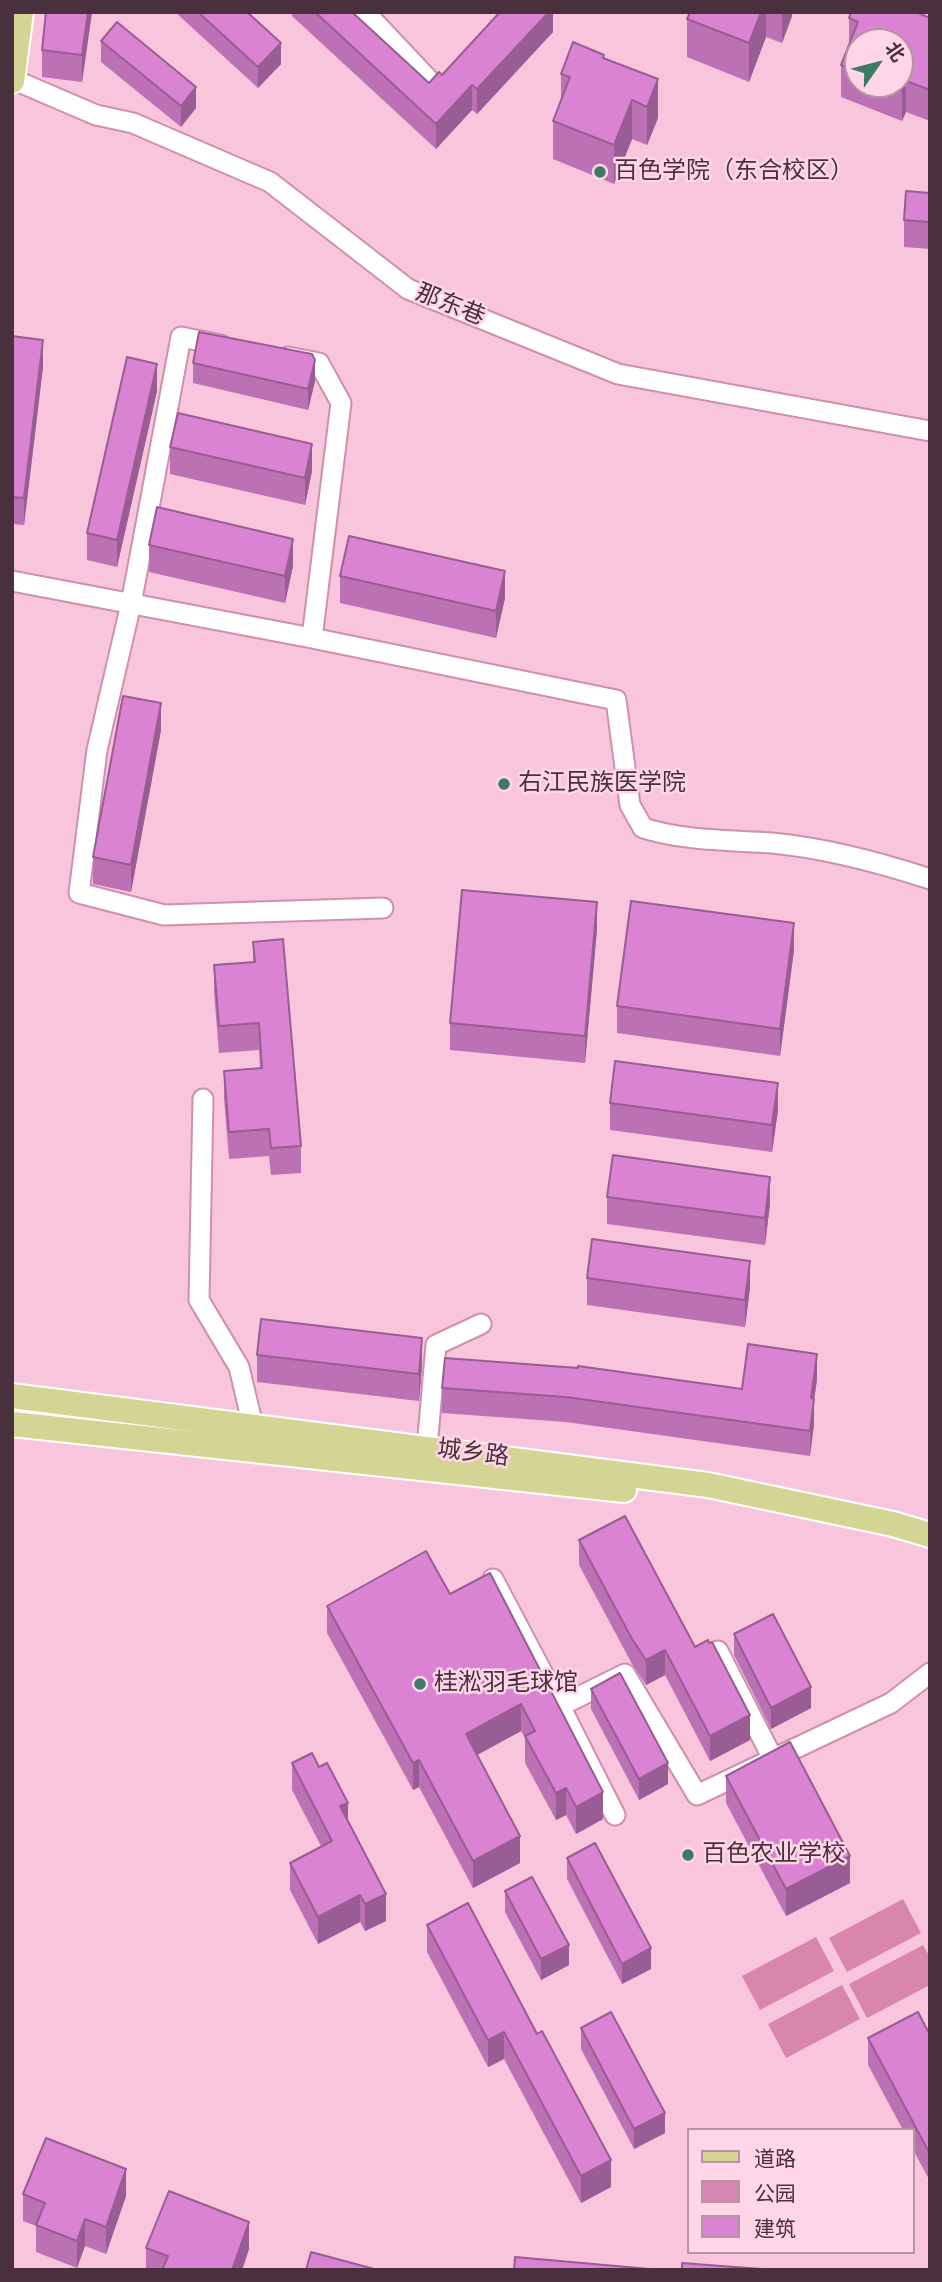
<!DOCTYPE html>
<meta charset="utf-8">
<style>
body{margin:0}
#map{position:relative;width:942px;height:2282px;overflow:hidden;background:#f9c5dc;font-family:Roboto,"Noto Sans SC",sans-serif}
canvas{display:block}
.frame{position:absolute;inset:0;border:14px solid #49303c;pointer-events:none}
.legend{position:absolute;left:687px;top:2128px;width:228px;height:126px;box-sizing:border-box;background:#fed6e8;border:2px solid #b694a3;margin:0;padding:9px 12px;list-style:none;font-size:21px;color:#49303c}
.legend li{display:flex;align-items:center;gap:14px;height:35px}
.legend b{width:35px;border:2px solid #b694a3}
.north{position:absolute;left:844px;top:28px;width:70px;height:70px;box-sizing:border-box;background:#fed6e8;border:2px solid #b694a3;border-radius:50%;rotate:55deg;font-size:19px;font-weight:700;line-height:28px;text-align:center;color:#49303c}
.north::after{content:'';display:block;margin:auto;width:24px;height:32px;background:#3d7a66;clip-path:polygon(50% 0,100% 100%,50% 72%,0 100%)}
</style>
<div id="map">
<canvas width="942" height="2282"></canvas>
<div class="frame"></div>
<ul class="legend">
<li><b style="height:9px;background:#d4d494"></b>道路</li>
<li><b style="height:19px;background:#d886ae"></b>公园</li>
<li><b style="height:19px;background:#db83d3"></b>建筑</li>
</ul>
<div class="north">北</div>
</div>
<script>
const ctx = document.querySelector('canvas').getContext('2d');
ctx.lineJoin = 'round';
function paint(path, color) { ctx.fillStyle = color; ctx.fill(path, 'evenodd'); }
function trace(path, color, width, dash) { ctx.strokeStyle = color; ctx.lineWidth = width; ctx.lineCap = dash ? 'butt' : 'round'; ctx.setLineDash(dash || []); ctx.stroke(path); }
function label(font, color, halo, rows, align = 'center') {
  ctx.font = font + ' Roboto,"Noto Sans SC",sans-serif'; ctx.lineWidth = 5; ctx.setLineDash([]); ctx.textBaseline = 'middle'; ctx.strokeStyle = halo; ctx.fillStyle = color; for (const [text, x, y, turn = 0] of rows) {
    ctx.save(); ctx.translate(x, y); ctx.rotate((+turn || 0) * Math.PI / 180); ctx.textAlign = isNaN(turn) ? turn : align; if (halo) ctx.strokeText(text, 0, 0); ctx.fillText(text, 0, 0); ctx.restore();
  }
}
paint(new Path2D(`
 M903,1899L921,1933L847,1972L829,1938Z
 M816,1937L834,1971L760,2010L742,1976Z
 M923,1945L930,1957V1985L867,2018L849,1984Z
 M842,1985L860,2019L786,2058L768,2024Z`), '#d886ae');
const minor = new Path2D(`
 M365,12L428,79
 M12,79L96,115L133,123L270,182L408,289L618,374L930,431
 M221,345L181,337L131,604L97,750L79,893L164,915L383,908
 M12,581L312,638L341,403L319,363L288,357
 M312,638L616,700L630,805L643,828C685,841 728,840 772,843C826,848 878,862 930,879
 M203,1099L199,1300L239,1367L253,1426
 M427,1448L436,1345L481,1324
 M493,1579L560,1706L625,1674L697,1795L891,1703L930,1673
 M718,1651L773,1759
 M560,1706L615,1815`);
const major = new Path2D(`
 M12,81L21,12
 M12,1396L708,1485L893,1524L930,1535
 M12,1424L624,1490`);
trace(minor, '#ce90ad', 23);
trace(major, '#fff', 28);
trace(minor, '#fff', 19);
trace(major, '#d4d494', 24);
paint(new Path2D(`
 M46,12H92L82,82L42,77V50Z
 M175,12H247L281,64L258,88Z
 M292,12H352L429,83L442,75L553,12V32L477,114L472,110L436,149L292,16Z
 M690,12H792V16L782,43L766,37L749,82L687,57V19Z
 M849,18H930V121L906,112L902,121L841,97V65L849,45ZM858,42L900,84H858Z
 M101,41L196,108L181,127L101,62Z
 M604,58L658,118L647,145L632,139L614,184L553,159V121L561,100V74Z
 M930,193V249L904,247V220Z
 M12,336L43,367L24,525L12,524Z
 M193,363L315,381L308,410L193,383Z
 M157,391L117,567L87,560V533Z
 M170,447L312,471L305,505L170,474Z
 M149,545L293,566L285,603L149,572Z
 M340,576L505,598L496,638L340,603Z
 M161,730L131,892L93,884V857Z
 M597,929L585,1063L450,1050V1023Z
 M253,942L301,1146V1173L271,1175L269,1156L229,1159L224,1098V1071L260,1068L259,1050L219,1053L214,992V965L253,962Z
 M794,950L780,1056L617,1033V1006Z
 M610,1103L778,1110L772,1152L610,1130Z
 M607,1197L770,1204L765,1245L607,1224Z
 M587,1278L750,1288L745,1327L587,1305Z
 M257,1355L422,1365L419,1401L257,1382Z
 M817,1379L814,1400V1424L810,1456L566,1422L442,1413V1388L742,1389Z
 M579,1540L695,1647L750,1740L710,1761L665,1675L646,1685L632,1664L579,1565Z
 M450,1594L603,1819L576,1834L566,1815L556,1820L525,1763V1738L521,1731L477,1755L520,1863L473,1888L419,1787L413,1790L327,1633V1606Z
 M734,1634L811,1708L771,1729L734,1655Z
 M591,1689L668,1784L639,1800L591,1709Z
 M292,1763L348,1821L386,1921L365,1931L360,1922L318,1944L290,1890V1863L321,1846L292,1790Z
 M726,1776L850,1883L786,1916L726,1803Z
 M567,1858L651,1969L622,1984L567,1879Z
 M505,1891L569,1965L541,1980L505,1912Z
 M427,1925L537,2034L611,2187L581,2203L504,2059L488,2067L427,1952Z
 M581,2028L665,2133L634,2149L581,2049Z
 M930,2035V2181L912,2148V2130H903L868,2065V2038Z
 M23,2194L126,2196L106,2254L85,2246L77,2268L36,2252V2226L23,2221Z
 M146,2248L249,2249L242,2270H146Z`), '#bc71b5');
paint(new Path2D(`
 M88,12H92L82,82V55Z
 M549,12H553V32L477,114V89Z
 M761,12H766V37L749,82V43Z
 M782,12H792V16L782,43Z
 M281,43V64L258,88V67Z
 M658,79V118L647,145V107Z
 M906,81V112L902,121V90Z
 M472,85V110L436,149V124Z
 M196,87V108L181,127V106Z
 M632,100V139L614,184V145Z
 M43,340V367L24,525V498Z
 M315,360V381L308,410V389Z
 M157,364V391L117,567V540Z
 M312,444V471L305,505V478Z
 M293,539V566L285,603V576Z
 M505,571V598L496,638V611Z
 M161,703V730L131,892V865Z
 M597,902V929L585,1063V1036Z
 M794,923V950L780,1056V1029Z
 M778,1083V1110L772,1152V1125Z
 M770,1177V1204L765,1245V1218Z
 M750,1261V1288L745,1327V1300Z
 M422,1338V1365L419,1401V1374Z
 M817,1354V1379L814,1400V1424L810,1456L811,1398Z
 M665,1650V1675L646,1685V1660Z
 M811,1687V1708L771,1729V1708Z
 M521,1704V1731L466,1761V1734Z
 M750,1715V1740L710,1761V1736Z
 M419,1760V1787L413,1790V1763Z
 M668,1763V1784L639,1800V1779Z
 M566,1788V1815L556,1820V1793Z
 M603,1792V1819L576,1834V1807Z
 M348,1803V1830L340,1806Z
 M520,1836V1863L473,1888V1861Z
 M850,1856V1883L786,1916V1889Z
 M386,1894V1921L365,1931V1904Z
 M360,1895V1922L318,1944V1917Z
 M569,1945V1965L541,1980V1959Z
 M651,1948V1969L622,1984V1964Z
 M504,2032V2059L488,2067V2040Z
 M665,2113V2133L634,2149V2129Z
 M611,2160V2187L581,2203V2176Z
 M126,2169V2196L106,2254V2227Z
 M85,2219V2246L77,2268V2241Z
 M249,2222V2249L242,2270H232Z`), '#995c94');
const building = new Path2D(`
 M46,12H88L82,55L42,50Z
 M198,12H247L281,43L258,67Z
 M315,12H352L429,83L439,72L442,75L500,12H549L477,89L472,85L436,124Z
 M690,12H761L749,43L687,19Z
 M851,12H916L930,18V90L906,81L902,90L888,84H900V42H858V72L841,65L858,22L849,18Z
 M117,22L196,87L181,106L101,41Z
 M573,42L604,55L603,58L658,79L647,107L632,100L614,145L553,121L570,77L561,74Z
 M906,191L930,193V222L904,220Z
 M199,332L312,354L315,360L308,389L193,363Z
 M12,336L43,340L24,498L12,497Z
 M127,357L157,364L117,540L87,533Z
 M178,413L312,444L305,478L170,447Z
 M157,507L293,539L285,576L149,545Z
 M349,536L505,571L496,611L340,576Z
 M123,696L161,703L131,865L93,857Z
 M462,890L597,902L585,1036L450,1023Z
 M631,901L794,923L780,1029L617,1006Z
 M283,939L301,1146L271,1148L269,1129L229,1132L224,1071L262,1068L259,1023L219,1026L214,965L255,962L253,942Z
 M615,1061L778,1083L772,1125L610,1103Z
 M613,1155L770,1177L765,1218L607,1197Z
 M592,1239L750,1261L745,1300L587,1278Z
 M261,1319L422,1338L419,1374L257,1355Z
 M748,1344L817,1354L811,1398L814,1399L810,1431L566,1397L442,1388L445,1358L578,1368V1366L742,1389Z
 M625,1516L695,1647L708,1640L709,1643L712,1642L750,1715L710,1736L665,1650L646,1660L632,1639L579,1540Z
 M426,1551L450,1594L490,1573L603,1792L576,1807L566,1788L556,1793L525,1736L535,1731L521,1704L466,1734L520,1836L473,1861L419,1760L413,1763L327,1606Z
 M773,1614L811,1687L771,1708L734,1634Z
 M620,1673L668,1763L639,1779L591,1689Z
 M790,1742L850,1856L786,1889L726,1776Z
 M312,1753L319,1767L327,1763L348,1803L340,1806L386,1894L365,1904L360,1895L318,1917L290,1863L332,1841L292,1763Z
 M595,1843L651,1948L622,1964L567,1858Z
 M532,1877L569,1945L541,1959L505,1891Z
 M468,1903L537,2034L542,2031L611,2160L581,2176L504,2032L488,2040L427,1925Z
 M611,2012L665,2113L634,2129L581,2028Z
 M918,2012L930,2035V2154L868,2038Z
 M46,2138L126,2169L106,2227L85,2219L77,2241L36,2225L45,2203L23,2194Z
 M169,2191L249,2222L232,2270H162L168,2256L146,2248Z
 M311,2252L378,2270H306Z
 M515,2257L661,2270H514Z
 M682,2263L775,2270H682Z`);
paint(building, '#db83d3');
trace(building, '#995c94', 2);
for (const [x, y, r, color] of [
 [600,172,7,"#3d7a66"],
 [504,784,7,"#3d7a66"],
 [420,1684,7,"#3d7a66"],
 [688,1855,7,"#3d7a66"]
]) { const dot = new Path2D(); dot.arc(x, y, r, 0, 2 * Math.PI); ctx.fillStyle = color; ctx.fill(dot); trace(dot, '#fed6e8', 2.5); }
label('24px', '#49303c', '#fed6e8', [
 ["百色学院（东合校区）",614,172],
 ["右江民族医学院",518,784],
 ["桂淞羽毛球馆",434,1684],
 ["百色农业学校",702,1855]
], 'left');
label('24px', '#49303c', '#fed6e8', [
 ["那东巷",450,306,22],
 ["城乡路",473,1454,7]
]);
</script>
